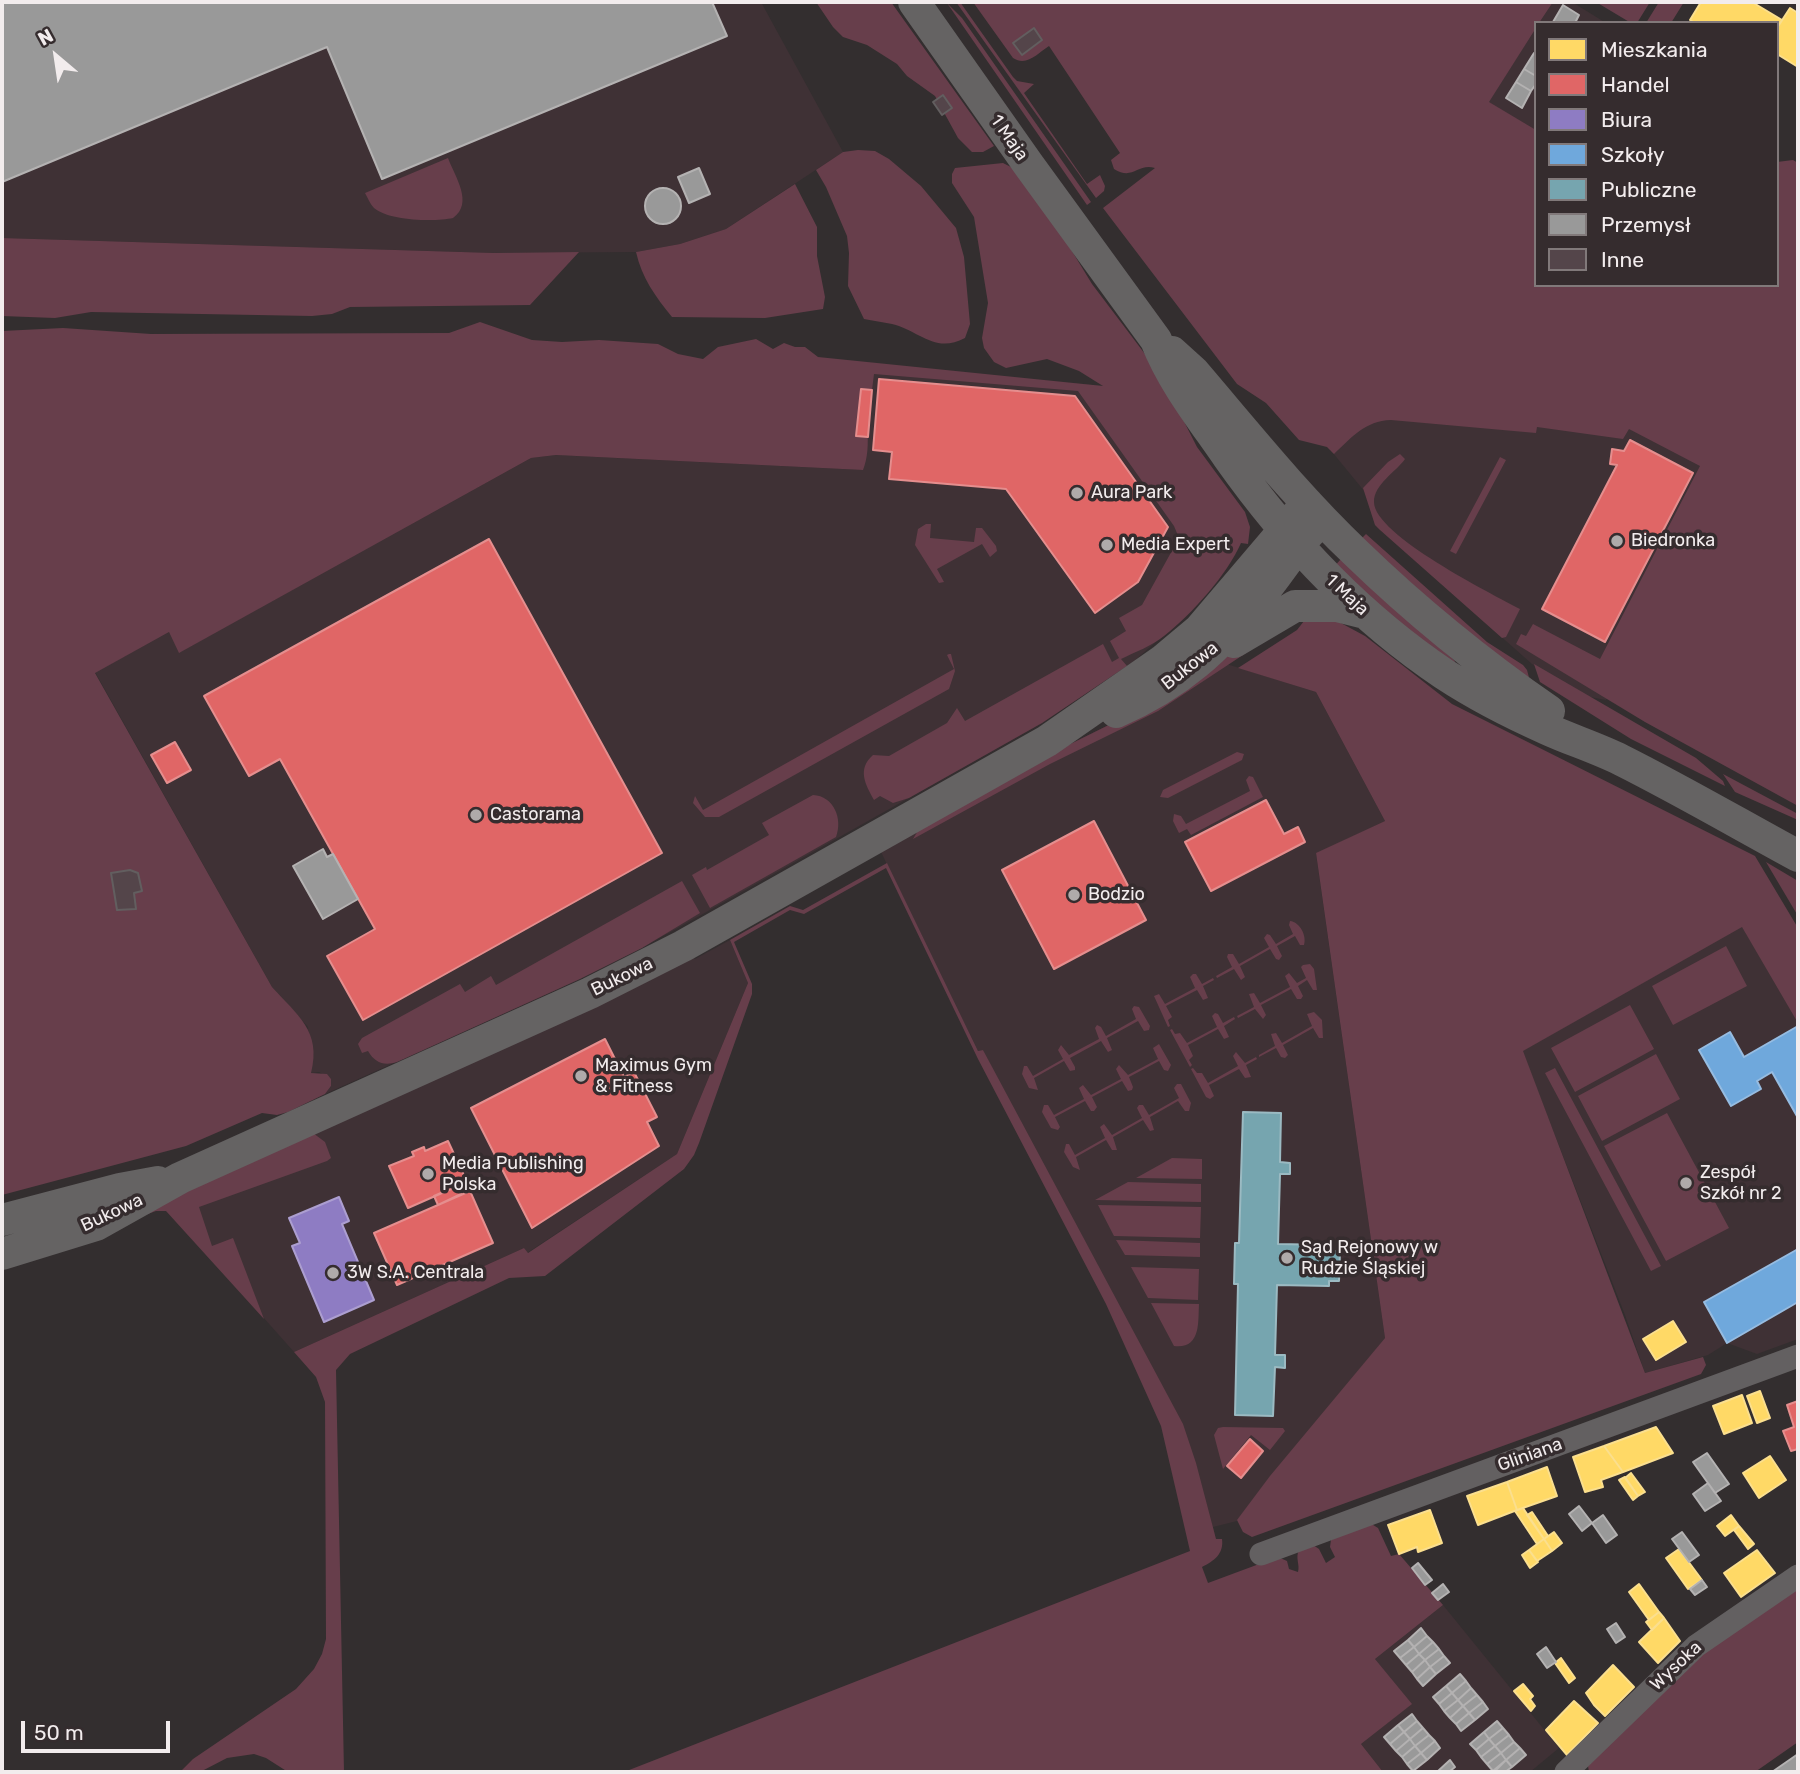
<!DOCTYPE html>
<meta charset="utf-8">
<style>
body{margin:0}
#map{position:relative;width:1800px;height:1774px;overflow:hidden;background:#332e2f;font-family:Rubik,sans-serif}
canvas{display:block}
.frame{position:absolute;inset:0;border:4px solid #f2eced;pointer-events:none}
.legend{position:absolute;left:1534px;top:21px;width:245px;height:266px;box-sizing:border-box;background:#352c2e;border:2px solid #81797a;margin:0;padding:9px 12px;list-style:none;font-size:21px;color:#f2eced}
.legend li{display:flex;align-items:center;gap:14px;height:35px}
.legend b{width:35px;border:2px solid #81797a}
.north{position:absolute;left:21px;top:21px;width:70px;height:70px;-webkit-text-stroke:5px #352c2e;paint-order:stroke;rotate:331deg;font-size:19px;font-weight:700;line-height:28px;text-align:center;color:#f2eced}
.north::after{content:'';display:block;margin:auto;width:24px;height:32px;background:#f2eced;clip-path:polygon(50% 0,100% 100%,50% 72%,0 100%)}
.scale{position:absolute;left:21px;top:1721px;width:149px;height:32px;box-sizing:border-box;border:4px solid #f2eced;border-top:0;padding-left:9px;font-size:21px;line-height:24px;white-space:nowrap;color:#f2eced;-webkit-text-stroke:5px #352c2e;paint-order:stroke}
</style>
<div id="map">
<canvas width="1800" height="1774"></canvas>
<div class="frame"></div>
<ul class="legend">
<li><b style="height:19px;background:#ffd966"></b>Mieszkania</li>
<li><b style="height:19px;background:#e06666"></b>Handel</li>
<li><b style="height:19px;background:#8e7cc3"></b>Biura</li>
<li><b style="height:19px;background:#6fa8dc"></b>Szkoły</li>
<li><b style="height:19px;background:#76a5af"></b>Publiczne</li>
<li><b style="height:19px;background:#999"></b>Przemysł</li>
<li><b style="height:19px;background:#54454a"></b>Inne</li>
</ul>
<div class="north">N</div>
<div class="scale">50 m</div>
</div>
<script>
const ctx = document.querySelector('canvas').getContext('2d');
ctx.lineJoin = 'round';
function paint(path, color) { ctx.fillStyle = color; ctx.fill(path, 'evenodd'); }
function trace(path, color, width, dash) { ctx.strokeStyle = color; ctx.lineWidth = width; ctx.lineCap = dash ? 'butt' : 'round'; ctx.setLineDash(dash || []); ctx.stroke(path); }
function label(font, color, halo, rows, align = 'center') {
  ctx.font = font + ' Rubik,sans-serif'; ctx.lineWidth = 7; ctx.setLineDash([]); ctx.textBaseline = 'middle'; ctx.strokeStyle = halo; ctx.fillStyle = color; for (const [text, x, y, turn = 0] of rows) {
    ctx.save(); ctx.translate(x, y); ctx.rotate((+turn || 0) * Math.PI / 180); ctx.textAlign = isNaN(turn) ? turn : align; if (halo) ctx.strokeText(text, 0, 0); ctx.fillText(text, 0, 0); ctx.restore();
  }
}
paint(new Path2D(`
 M2,2H761L843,152L726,229L680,244L636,252L494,253L2,238Z
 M1553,2H1572L1606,23H1539Z
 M1536,28V130L1488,102Z
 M810,361L1105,386L1193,502L1188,614L1134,661L1042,723L669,933L558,989L325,1094L331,1086V1079L319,1072L311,1073L308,1027L272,987L95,672L169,632L180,652L531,458L556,455L863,470Z
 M1361,416L1630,419L1727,471L1606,700L1574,694L1532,664L1375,525L1365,492L1328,447Z
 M1217,661L1316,692L1385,821L1316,854L1385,1338L1237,1521L1213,1527L1216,1540L1105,1295L983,1050L978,1051L881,852L1012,773L1151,704Z
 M1742,926L1798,1020V1339L1757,1354L1727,1343L1708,1355L1645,1373L1625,1315L1522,1051Z
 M730,940L748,983L677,1154L527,1253L524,1248L294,1352L161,1202L693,957L695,959Z
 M1443,1605L1559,1748L1530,1772H1383L1361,1744L1411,1704L1375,1659Z`), '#3f3135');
paint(new Path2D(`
 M816,2H891L994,146L983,152H972L958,138L935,96L907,76L897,64L867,45L843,37L833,27Z
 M956,2H960L1013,77L1017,81L1034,84L1024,93L1087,184L1100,175L1105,186L1104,191L1096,198Z
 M973,2H1553L1539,23H1536V28L1489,102L1536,130V285H1777V162L1793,160L1798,163V806L1645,722L1516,644L1521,634L1526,636L1533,624L1600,659L1700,466L1629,429L1623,439L1537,427L1536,433L1391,420C1365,421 1352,437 1334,454L1327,447L1299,440L1266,403L1237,384L1103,208L1155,168C1137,163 1133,181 1114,169L1111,160L1120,153L1049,46C1038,53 1027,67 1013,58Z
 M1596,2H1650L1637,23H1631Z
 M1659,2H1684L1671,23H1646Z
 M947,3L962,18L1091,202L1087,205Z
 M858,150L875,151L889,159L921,186L956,228L964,257L970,324L965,338C935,354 920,331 892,324C883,322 873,321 864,319L848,286L849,253L847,236L826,187L816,170L843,152Z
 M448,158C455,177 474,203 453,218C435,222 389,221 374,208C370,204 368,198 365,193Z
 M1003,163L1015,169L1064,238L1092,284L1148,358L1169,392L1197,447L1245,512L1250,527L1248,544L1241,543C1227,575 1192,614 1164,636C1152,646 1135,652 1121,659L1127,666L1042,723L909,798L893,803L880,796L874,800C865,784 857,769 873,755L889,756L947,723L957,708L965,721L1103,644L1112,662L1119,658L1110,641L1126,631L1119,618L1142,605L1179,538L1174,526L1078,391L874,374L872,390L862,389C865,414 873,446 863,470L556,455L531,458L179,653L169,632L95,673L272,987C297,1015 322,1031 311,1073L327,1074L331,1079V1086L325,1094L288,1112L277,1115L262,1113L186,1146L2,1195V331L63,328L151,334L449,333L480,322L532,340L562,342L599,340L658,344L678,354L703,359L718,347L756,339L773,349L784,343L795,347H805L818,357L1103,386L1079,371L1047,359L1006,368L994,362L984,348L982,338L988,303L974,217L952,183V174L955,168Z
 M795,184L817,227V256L825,297L823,309L765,318L672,317C655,296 642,278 636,252L680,244L726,229Z
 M2,238L494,253L579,252L530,305L350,307L332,314L312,316L91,312L55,318L2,316Z
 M1400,454L1405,459C1396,472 1374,484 1374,502C1374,535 1492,594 1520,609L1506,637L1502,638L1380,530L1375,525L1363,488L1388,462Z
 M1500,457L1506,460L1456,554L1450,551Z
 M926,524H931L930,538L974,542L976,528H982L996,546L997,551L990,557L982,544L937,569L944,582L939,583L915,545L918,529Z
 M1366,534L1487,642L1523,665L1527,670L1531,685L1498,660L1361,539Z
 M1341,559L1455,661L1454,663L1470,672L1465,676L1332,569Z
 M1289,614L1287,626L1158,711L1050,764L913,839L922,824L1012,773L1151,704Z
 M1326,620L1339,622L1365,636L1452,704L1755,856L1798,928V1023L1742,927L1523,1051L1645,1373L1703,1357L1706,1365L1701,1374L1252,1537L1243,1532L1237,1520L1270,1476L1385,1338L1316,853L1385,821L1316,692L1238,668L1297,630L1304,621Z
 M949,654H951L955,671L949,689L719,817H705L693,803L695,796L703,810L954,669L947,655Z
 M1534,664L1696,758L1723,781L1725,786L1631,739L1540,682Z
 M1237,752L1244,754L1242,760L1168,798L1160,797L1163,790Z
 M1723,774L1798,814V820L1735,792Z
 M1249,776L1253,777L1263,797L1191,835L1187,829L1179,833L1173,821L1174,814L1181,816L1186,824L1250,791L1246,780Z
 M813,795C834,796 843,819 836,837L710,908L692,875L706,867L707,870L769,835L762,823Z
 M1766,862L1798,881V916Z
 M887,863L978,1051L983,1050L1183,1424L1196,1463L1216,1539H1222C1224,1554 1214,1561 1202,1567L1208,1583L1278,1557L1287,1561L1289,1569L1298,1572C1300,1564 1295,1558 1299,1550L1313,1545L1319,1549L1326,1563L1335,1557L1330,1547L1331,1540L1370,1523L1378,1528L1391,1556L1399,1554L1443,1605L1375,1659L1412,1704L1361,1744L1383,1772H624L1190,1551L1161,1426L1106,1304L978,1059L886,868L804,914L790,910L734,942L752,984V994L699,1143L694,1155L684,1169L545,1276L509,1278L350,1354L336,1370L344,1772H288L266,1758L254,1754L227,1758L200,1772H180L193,1759L296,1689L314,1669L322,1654L326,1639L325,1402L316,1377L294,1352L524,1248L528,1253L677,1154L748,983L730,940L790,906L803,910Z
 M682,881L700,913L642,948L580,979L397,1062C384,1066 375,1063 368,1051L362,1053L358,1044L362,1038L460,984L465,992L491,976L496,985Z
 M1290,921C1300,922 1307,936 1304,945H1300L1295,936L1277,946L1282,956L1279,960L1276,959L1270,949L1240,966L1245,977L1241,980L1234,969L1217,978L1216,976L1232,967L1227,957L1228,954H1233L1239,964L1269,947L1264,938L1267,934L1270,935L1276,944L1293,934L1289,925Z
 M1726,946L1747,986L1673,1025L1652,986Z
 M1310,964L1314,969L1317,990H1313L1307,980L1298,986L1303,996L1301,999H1297L1291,989L1261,1005L1266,1015L1263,1019L1255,1009L1238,1018L1237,1016L1254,1007L1249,994L1254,993L1260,1003L1290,987L1285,976L1289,973L1297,983L1306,978L1301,967L1303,965Z
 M1193,974H1196L1202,984L1213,978L1214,980L1203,986L1208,998L1203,1000L1197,990L1166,1006L1172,1017L1168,1020L1170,1026L1168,1027L1154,996L1159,994L1165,1004L1195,988L1190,977Z
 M1630,1005L1654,1049L1575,1092L1551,1048Z
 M1134,1006L1139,1007L1150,1026L1149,1030L1144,1031L1138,1021L1107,1038L1112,1050L1108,1052L1101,1041L1070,1058L1075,1067V1070L1070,1071L1064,1061L1034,1078L1038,1090L1029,1088L1022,1074L1024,1066H1027L1033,1076L1063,1059L1058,1050L1061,1045L1069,1055L1099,1039L1095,1028L1097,1025L1101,1027L1106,1036L1136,1019L1132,1009Z
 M1314,1012L1322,1020L1323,1038H1319L1313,1028L1283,1045L1288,1055L1285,1058L1281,1057L1276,1048L1259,1057V1055L1275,1046L1271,1034L1276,1033L1282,1043L1312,1026L1307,1014Z
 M1215,1013L1218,1014L1223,1023L1234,1017L1235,1019L1224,1026L1229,1037L1224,1039L1218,1029L1188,1045L1193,1056L1189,1060L1192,1065L1190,1067L1170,1030L1172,1029L1175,1034L1180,1033L1187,1043L1217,1027L1212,1016Z
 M1159,1044L1171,1065L1168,1071L1164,1070L1159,1061L1129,1077L1133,1087L1132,1090L1128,1091L1122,1081L1092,1097L1097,1107L1094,1111H1091L1085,1101L1055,1117L1060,1127L1058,1130L1051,1128L1042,1112L1044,1105H1048L1054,1115L1084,1099L1079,1088L1083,1085L1091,1095L1121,1079L1116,1069L1119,1065L1128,1075L1158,1059L1153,1048Z
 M1236,1052L1245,1063L1256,1057L1257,1059L1246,1065L1251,1077L1245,1078L1239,1069L1209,1085L1214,1096L1210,1099L1206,1097L1191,1069L1193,1068L1197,1073H1202L1208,1083L1238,1066L1233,1056Z
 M1656,1054L1680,1099L1602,1141L1578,1096Z
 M1555,1068L1661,1266L1651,1271L1545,1073Z
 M1177,1084H1181L1191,1103L1189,1111H1185L1178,1101L1150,1117L1154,1130L1150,1131L1143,1120L1113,1137L1117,1150H1112L1106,1140L1076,1157L1080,1170L1073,1167L1064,1152L1066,1144H1069L1075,1155L1105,1138L1100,1127L1104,1124L1112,1135L1142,1118L1137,1108L1139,1105H1143L1149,1115L1179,1098L1174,1088Z
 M1667,1113L1729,1228L1666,1261L1604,1146Z
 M313,1133L325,1142L331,1158L327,1161L199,1207L212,1246L233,1238L264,1319L166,1211H156L101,1231Z
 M1172,1158L1202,1159V1179L1136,1178Z
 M1128,1182L1201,1184V1202L1095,1200Z
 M1098,1205L1201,1207L1200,1238L1114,1236Z
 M1116,1240L1200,1243V1257L1125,1255Z
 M1131,1267L1199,1269L1198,1300L1148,1298Z
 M1151,1303L1199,1304C1198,1323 1201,1349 1174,1346Z
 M1223,1427L1283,1428L1285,1431L1270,1450L1251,1435L1223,1469L1214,1435L1218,1428Z
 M1798,1588V1742L1755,1772H1589L1588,1766L1697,1657Z`), '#673e4b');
const homes = new Path2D(`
 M1701,2H1752L1782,20L1777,28V23H1695L1690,20Z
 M1790,8L1798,13V67L1777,54V28Z
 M1673,1321L1686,1342L1656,1360L1643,1339Z
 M1760,1391L1770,1418L1757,1423L1747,1396Z
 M1742,1395L1752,1423L1724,1434L1713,1406Z
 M1656,1427L1673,1453L1623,1472L1604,1446Z
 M1604,1446L1623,1472L1601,1480L1603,1487L1585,1492L1573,1457Z
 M1770,1456L1786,1480L1759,1498L1743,1473Z
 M1547,1467L1557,1496L1517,1510L1507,1482Z
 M1631,1473L1645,1492L1638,1496L1625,1478Z
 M1625,1477L1638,1496L1633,1500L1619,1480Z
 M1507,1482L1517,1510L1478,1525L1467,1496Z
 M1523,1508L1544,1539L1537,1544L1515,1511Z
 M1430,1510L1442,1543L1418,1552L1417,1547L1399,1554L1388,1525Z
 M1532,1512L1548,1536L1544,1539L1527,1515Z
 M1731,1515L1739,1526L1725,1536L1717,1526Z
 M1739,1526L1754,1544L1748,1549L1734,1530Z
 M1554,1532L1562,1543L1552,1551L1544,1539Z
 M1544,1539L1552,1551L1537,1561L1529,1550Z
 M1679,1549L1702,1580L1688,1589L1666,1558Z
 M1529,1550L1538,1562L1530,1568L1522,1555Z
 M1757,1550L1775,1573L1741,1597L1724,1573Z
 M1639,1584L1659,1612L1649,1620L1629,1592Z
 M1659,1612L1664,1618L1652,1630L1646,1622Z
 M1664,1618L1680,1641L1658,1663L1639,1642Z
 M1561,1658L1575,1678L1569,1683L1555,1663Z
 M1613,1665L1634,1687L1605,1716L1594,1705L1586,1693Z
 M1523,1684L1533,1696L1530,1699L1535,1706L1531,1711L1514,1691Z
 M1574,1701L1598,1723L1567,1755L1546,1730Z`);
paint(homes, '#ffd966');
trace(homes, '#fbdf8e', 2);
const shops = new Path2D(`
 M879,379L1075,396L1168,527L1138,582L1095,613L1006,489L889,479L892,452L873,450Z
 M861,389L872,390L868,437L856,436Z
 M1630,440L1693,473L1605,642L1542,609L1617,465L1610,464L1612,449L1624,451Z
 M489,539L662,853L363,1020L327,956L375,929L280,759L249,776L204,696Z
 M175,742L191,770L167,783L151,755Z
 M1266,800L1284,834L1298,827L1305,842L1211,891L1185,842Z
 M1094,821L1146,920L1054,969L1002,870Z
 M605,1039L624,1077L634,1072L657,1117L647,1122L659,1146L532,1228L471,1108Z
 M448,1141L467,1182L408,1208L389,1166L414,1156L412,1152L424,1147L425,1151Z
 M457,1186L461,1194L438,1205L434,1196Z
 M470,1191L493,1243L397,1285L374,1233Z
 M1798,1401V1449L1791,1451L1783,1431L1794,1427L1787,1405Z
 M1250,1439L1263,1451L1241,1478L1227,1466Z`);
paint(shops, '#e06666');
trace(shops, '#e58e8e', 2);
const offices = new Path2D(`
 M339,1197L349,1221L342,1224L374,1300L324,1322L292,1246L300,1243L289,1218Z`);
paint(offices, '#8e7cc3');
trace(offices, '#ac9ed0', 2);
const schools = new Path2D(`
 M1798,1026V1118L1772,1072L1757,1081L1761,1089L1731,1106L1699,1050L1730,1032L1744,1057Z
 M1798,1249V1302L1727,1343L1704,1302Z`);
paint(schools, '#6fa8dc');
trace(schools, '#96bce1', 2);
const public = new Path2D(`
 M1243,1112L1281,1113L1280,1162L1290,1163V1174H1280L1278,1244L1330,1245V1251H1340L1339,1281H1329V1286L1277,1285L1275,1355H1285V1368L1275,1367L1273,1416L1235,1415L1238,1284H1234L1235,1243H1239Z`);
paint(public, '#76a5af');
trace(public, '#9bbac2', 2);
const industry = new Path2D(`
 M2,2H712L727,36L382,179L327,47L2,182Z
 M1563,5L1579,15L1575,23L1553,22Z
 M1534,53L1536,54V76L1524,69Z
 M1524,69L1536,76V84L1531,91L1516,82Z
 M1516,82L1531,91L1522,108L1506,98Z
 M699,168L710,194L689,203L678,177Z
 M645 206a18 18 0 1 1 36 0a18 18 0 1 1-36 0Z
 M323,849L327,857L333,854L358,899L323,919L293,866Z
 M1707,1453L1729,1484L1715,1493L1693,1462Z
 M1708,1483L1721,1501L1705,1511L1693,1494Z
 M1579,1506L1592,1523L1582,1531L1569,1514Z
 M1603,1515L1617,1535L1606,1543L1592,1523Z
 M1682,1532L1699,1555L1689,1562L1672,1539Z
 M1418,1563L1432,1580L1425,1585L1412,1568Z
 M1702,1580L1707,1587L1695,1595L1690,1589Z
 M1443,1584L1449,1592L1438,1600L1432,1593Z
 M1616,1623L1625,1637L1616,1643L1607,1629Z
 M1421,1628L1427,1636L1414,1647L1408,1640Z
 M1427,1636L1433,1642L1419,1654L1414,1647Z
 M1408,1640L1414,1647L1400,1658L1394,1651Z
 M1433,1642L1439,1649L1425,1660L1419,1654Z
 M1414,1647L1419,1654L1406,1665L1400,1658Z
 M1546,1647L1556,1662L1547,1668L1537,1654Z
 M1439,1649L1444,1656L1430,1667L1425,1660Z
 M1419,1654L1425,1660L1412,1672L1406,1665Z
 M1444,1656L1450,1663L1436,1674L1430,1667Z
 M1425,1660L1430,1667L1417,1679L1412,1672Z
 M1430,1667L1436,1674L1423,1686L1417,1679Z
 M1460,1674L1466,1681L1452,1693L1446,1686Z
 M1466,1681L1471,1688L1458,1700L1452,1693Z
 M1446,1686L1452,1693L1439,1704L1433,1697Z
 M1471,1688L1477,1695L1463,1706L1458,1700Z
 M1452,1693L1458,1700L1444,1711L1439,1704Z
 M1477,1695L1483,1702L1469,1713L1463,1706Z
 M1458,1700L1463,1706L1450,1718L1444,1711Z
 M1483,1702L1488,1709L1475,1720L1469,1713Z
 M1463,1706L1469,1713L1456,1724L1450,1718Z
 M1469,1713L1475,1720L1461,1731L1456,1724Z
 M1412,1714L1417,1721L1404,1732L1398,1725Z
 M1417,1721L1423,1728L1410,1739L1404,1732Z
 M1497,1721L1503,1728L1489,1739L1484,1732Z
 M1398,1725L1404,1732L1390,1744L1384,1737Z
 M1423,1728L1429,1735L1415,1746L1410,1739Z
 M1503,1728L1509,1735L1495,1746L1489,1739Z
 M1404,1732L1410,1739L1396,1751L1390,1744Z
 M1484,1732L1489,1739L1476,1750L1470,1744Z
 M1429,1735L1435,1741L1421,1753L1415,1746Z
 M1509,1735L1514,1742L1501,1753L1495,1746Z
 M1410,1739L1415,1746L1402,1757L1396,1751Z
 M1489,1739L1495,1746L1481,1757L1476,1750Z
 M1435,1741L1440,1748L1427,1760L1421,1753Z
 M1514,1742L1520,1748L1506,1760L1501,1753Z
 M1415,1746L1421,1753L1407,1764L1402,1757Z
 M1495,1746L1501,1753L1487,1764L1481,1757Z
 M1520,1748L1526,1755L1512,1767L1506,1760Z
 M1421,1753L1427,1760L1413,1771L1407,1764Z
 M1501,1753L1506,1760L1493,1771L1487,1764Z
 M1798,1754V1772H1772Z
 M1450,1760L1455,1767L1449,1772H1437Z
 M1506,1760L1512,1767L1505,1772H1494Z`);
paint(industry, '#999');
trace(industry, '#b4b2b2', 2);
const building = new Path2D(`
 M1034,28L1042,40L1022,55L1013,43Z
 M943,95L952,108L942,115L933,102Z
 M130,870L138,873L142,891L134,893L136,909L117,910L111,873Z`);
paint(building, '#54454a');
trace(building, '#625e5f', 2);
trace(new Path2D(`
 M1261,1554L1798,1356
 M1566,1772L1696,1646L1798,1576`), '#636061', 23);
trace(new Path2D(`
 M914,2L1028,164L1156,340C1173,383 1202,419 1228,457C1288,542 1358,616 1444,674C1476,695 1513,714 1547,729C1571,740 1597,748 1621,760C1681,790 1739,824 1798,856
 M1172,352L1193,371C1246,433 1297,497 1356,553C1417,612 1480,663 1549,711
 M1234,642L1295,606H1337L1365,613
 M1116,712C1179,685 1219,648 1261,595C1279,574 1292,551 1311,531
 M2,1220L120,1189L158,1182
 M2,1254L96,1225L180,1178L590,993L683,946L1047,741L1162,661L1199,630L1307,503`), '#656363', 32);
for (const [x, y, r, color] of [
 [1077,493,7,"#afaaaa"],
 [1617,541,7,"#afaaaa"],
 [1107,545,7,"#afaaaa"],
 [476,815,7,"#afaaaa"],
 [1074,895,7,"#afaaaa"],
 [581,1076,7,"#afaaaa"],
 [428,1174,7,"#afaaaa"],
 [1686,1183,7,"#afaaaa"],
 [1287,1258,7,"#afaaaa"],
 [333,1273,7,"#afaaaa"]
]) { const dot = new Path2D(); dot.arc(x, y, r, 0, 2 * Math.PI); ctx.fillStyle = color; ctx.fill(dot); trace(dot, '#352c2e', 2.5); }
label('18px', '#f2eced', '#352c2e', [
 ["1 Maja",1009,138,55],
 ["1 Maja",1347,595,43],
 ["Bukowa",1190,666,-38],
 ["Bukowa",622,977,-26],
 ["Bukowa",112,1213,-25],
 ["Gliniana",1530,1455,-20],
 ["Wysoka",1676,1666,-43]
]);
label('18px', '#f2eced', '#352c2e', [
 ["Aura Park",1091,493],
 ["Biedronka",1631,541],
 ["Media Expert",1121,545],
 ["Castorama",490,815],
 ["Bodzio",1088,895],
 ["Maximus Gym",595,1066],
 ["& Fitness",595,1087],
 ["Media Publishing",442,1164],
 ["Polska",442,1185],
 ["Zespół",1700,1173],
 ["Szkół nr 2",1700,1194],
 ["Sąd Rejonowy w",1301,1248],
 ["Rudzie Śląskiej",1301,1269],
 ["3W S.A. Centrala",347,1273]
], 'left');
</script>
